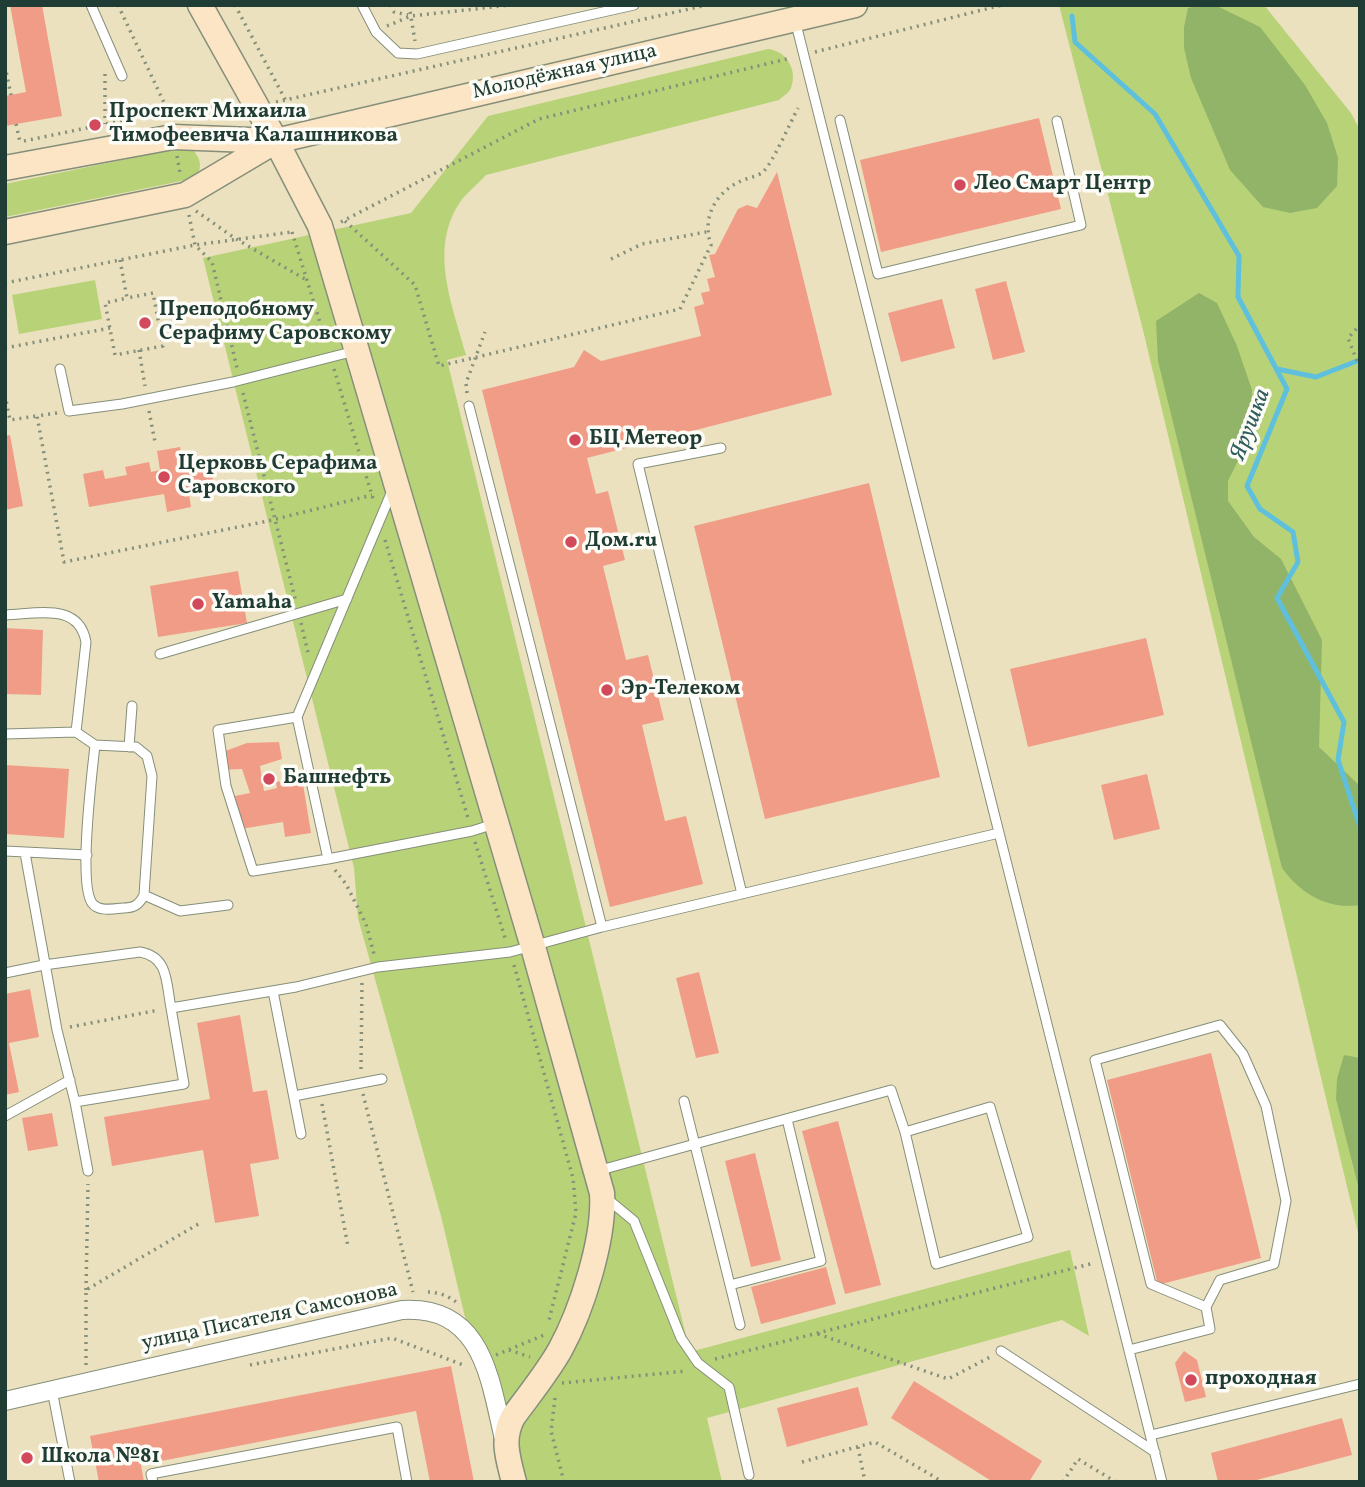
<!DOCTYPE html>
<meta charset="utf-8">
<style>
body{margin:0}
#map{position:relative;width:1365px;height:1487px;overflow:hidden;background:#ebe1bf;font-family:Vollkorn,serif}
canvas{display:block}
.frame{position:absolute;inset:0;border:7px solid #1f3d34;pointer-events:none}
</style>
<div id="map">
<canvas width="1365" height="1487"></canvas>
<div class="frame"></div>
</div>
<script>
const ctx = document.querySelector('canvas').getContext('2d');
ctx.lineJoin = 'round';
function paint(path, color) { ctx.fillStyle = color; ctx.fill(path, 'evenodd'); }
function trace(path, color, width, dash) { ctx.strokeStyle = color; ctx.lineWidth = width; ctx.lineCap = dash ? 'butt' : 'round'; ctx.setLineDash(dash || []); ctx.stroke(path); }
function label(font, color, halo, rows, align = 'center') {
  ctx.font = font + ' Vollkorn,serif'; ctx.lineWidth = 7; ctx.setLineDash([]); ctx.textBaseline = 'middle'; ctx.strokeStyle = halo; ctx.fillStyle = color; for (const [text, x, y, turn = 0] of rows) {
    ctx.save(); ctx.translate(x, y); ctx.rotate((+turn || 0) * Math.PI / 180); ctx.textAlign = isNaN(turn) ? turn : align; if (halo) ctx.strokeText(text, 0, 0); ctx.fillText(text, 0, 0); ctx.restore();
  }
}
paint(new Path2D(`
 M1059,5H1264L1351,113L1360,130V1241L1143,330Z
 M768,49C786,51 798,69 791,88C789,93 783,96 779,100L486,175C479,183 470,190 463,198C427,246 452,303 466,355L447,360L690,1352L1070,1250L1089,1336L1062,1320L707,1418L722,1482H504L441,1216L358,918L354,868L203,258L411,213L488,116Z
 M190,146C199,157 204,164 196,178L5,217V184Z
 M95,280L102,319L19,334L12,295Z`), '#b8d277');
paint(new Path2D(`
 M1203,5H1215L1260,27L1305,85L1327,123L1338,158L1337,186L1317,208L1290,213L1263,207L1230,170L1191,78L1184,48V27L1188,8Z
 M1199,293L1217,303L1237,346L1252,390L1249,438L1228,481V501L1254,537L1281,559L1322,640L1319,747L1360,786V905C1327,910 1300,893 1282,868L1158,361L1156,321Z
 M1344,1055L1360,1058V1193L1336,1099L1337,1079Z`), '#92b468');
trace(new Path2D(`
 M1072,16L1075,42L1155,114L1239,256L1238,297L1287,389L1247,486L1260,509L1293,532L1298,562L1277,598L1344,722L1338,760L1360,827
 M1277,369L1316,377L1357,361`), '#5fc0de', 5);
paint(new Path2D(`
 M10,5H42L62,116L5,126V96L26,92Z
 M1039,118L1061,209L881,252L860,160Z
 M777,172L832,395L587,458L596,494L608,491L625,560L603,566L626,660L648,655L664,720L642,725L665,821L686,816L703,884L610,907L482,390L574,367L584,350L601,361L701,336L694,307L704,304L701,293L710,291L707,279L715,277L709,255L715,254L738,209L747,205L757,208Z
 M1006,281L1025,352L993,360L975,289Z
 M942,299L955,348L901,362L888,313Z
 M10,435L23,506L5,510V436Z
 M180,447L183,466L209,461L214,484L188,488L191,507L167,512L164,494L89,507L83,474L103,470L105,479L127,475L125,467L149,462L151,472L160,470L157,451Z
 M869,483L940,777L765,819L694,526Z
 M238,571L247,623L158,637L150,586Z
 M5,628L43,630L41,695L5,694Z
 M1146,638L1164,715L1028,747L1010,669Z
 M279,742L282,759L260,766L264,791L277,788L276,782L302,778L311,833L285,837L283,822L241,829L235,796L250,793L242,769L220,770L217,754L247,743Z
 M5,765L69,769L64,838L5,834Z
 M1147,774L1160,829L1114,840L1101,785Z
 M699,972L719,1053L696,1058L676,978Z
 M30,989L39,1037L9,1043L19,1092L5,1095V994Z
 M240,1015L253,1092L267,1090L279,1159L250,1164L259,1216L215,1223L203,1150L112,1166L104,1117L210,1099L197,1023Z
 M1211,1053L1261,1258L1158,1285L1107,1080Z
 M52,1113L58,1146L28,1151L22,1118Z
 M838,1121L881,1285L845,1294L802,1131Z
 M755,1153L781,1260L751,1267L725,1161Z
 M826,1267L836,1304L761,1324L751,1287Z
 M1184,1351L1197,1360L1206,1397L1185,1402L1175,1363Z
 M451,1366L474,1482H430L416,1411L141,1465L144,1482H99L90,1436Z
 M914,1381L1042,1461L1029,1482H993L891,1418Z
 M858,1387L868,1425L787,1447L777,1408Z
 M1342,1418L1352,1455L1249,1482H1218L1211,1453Z`), '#f19c87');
const lane = new Path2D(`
 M91,5L122,76
 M362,5L376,32L398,53L417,54L634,5
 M795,20L1162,1482
 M840,120L878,274L1081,225L1057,121
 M60,369L69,411L122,404L233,382L355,351
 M721,448L638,464L742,894
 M392,491L297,717L328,859L472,831L494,824
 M5,615C37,614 79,602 86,642L76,732
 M160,654L347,599
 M297,717L218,730L226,786L253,871L328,859
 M5,734L76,732L95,745C92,774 78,883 92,903C98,912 114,909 123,908C134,908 139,905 144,895L152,776L147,756L136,747L95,745
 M129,747L132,706
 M5,851L87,855
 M25,853L57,1030L75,1102L88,1171
 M144,895L180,911L228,905
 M602,927L999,833
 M5,973L44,965L140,952C169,957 166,983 171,1008L296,987L378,967L510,952L602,927L469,406
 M273,991L301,1134
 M294,1096L382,1079
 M684,1101L740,1325
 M75,1102L184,1084L171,1008
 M5,1116L70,1080
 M597,1171L891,1090L905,1132L936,1264L1028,1237L990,1107L905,1132
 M605,1197L634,1221L681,1338L698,1363L729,1387L749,1475
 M730,1285L821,1261L787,1119
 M1129,1350L1210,1329L1206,1307L1220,1280L1274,1264L1286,1201L1266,1106L1243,1054L1220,1025L1095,1060L1151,1284L1206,1307
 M1001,1351L1155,1452
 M52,1390L70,1482
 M1151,1435L1360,1384
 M153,1482L151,1474L397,1427L407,1482`);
const street = new Path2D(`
 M5,1401L402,1310C483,1305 490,1380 504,1439`);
const secondary = new Path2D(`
 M200,5L276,141L320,226L533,947L602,1193C605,1238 582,1310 560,1350C547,1373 529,1395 513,1417C501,1439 508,1458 514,1482
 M5,168L173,137L276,141L855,5
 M5,232L185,195L276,141`);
trace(lane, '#858f7a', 11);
trace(street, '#858f7a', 20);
trace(secondary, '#858f7a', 27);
trace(new Path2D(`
 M118,5L168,111
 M235,5L286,101
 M390,5L394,12L408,15
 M409,5L415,41
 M387,26L411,16L511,5
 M815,52L1002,5
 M5,66L11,95
 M105,74V124
 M276,102L707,5
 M16,124L20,142
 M24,141L168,111L234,105
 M177,156L180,173
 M196,211L236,239L305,279
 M189,215L195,245L212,262L237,368
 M345,221L415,285L439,366L680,309L711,245C702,219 714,194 739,182C746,178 758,177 764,171C774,160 790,123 798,108
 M341,222L539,119L791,58
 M292,232L327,345
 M611,259L642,244L706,232
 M120,260L127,298L153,293L163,346L115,355L105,303L127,298
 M5,283L195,245L292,232
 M5,348L110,328
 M139,350L145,386
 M1357,361L1348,338L1360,325
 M334,369L374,502
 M243,393L296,602
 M467,393L466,383L485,332
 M5,395L10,420L37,416
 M149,411L155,442
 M57,413L37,416L64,562L268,521L372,495
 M385,540L468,818
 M301,623L309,657
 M475,842L506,941
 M335,870L346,884L366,924L374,954
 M514,965L573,1178L576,1213L548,1324
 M70,1027L159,1010
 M361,1069L362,982
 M363,1094L413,1292
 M322,1104L348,1247
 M86,1290L88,1184
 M428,1292C437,1292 449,1296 456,1302
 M818,1334L948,1379L990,1357
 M509,1350L530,1357
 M496,1355L544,1335
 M715,1359L1094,1263
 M86,1365V1290L200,1223
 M250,1365L392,1338L466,1366
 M562,1383L687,1371
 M555,1398L551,1431L564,1482
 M858,1447L865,1482
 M802,1462L875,1442L943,1482
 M1063,1482L1078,1459L1116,1482`), '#858f7a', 3.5, [2, 5]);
trace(lane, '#fff', 9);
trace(street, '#fff', 18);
trace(secondary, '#fce5c4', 24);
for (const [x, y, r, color] of [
 [95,125,7,"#d1495b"],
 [960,185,7,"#d1495b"],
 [145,323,7,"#d1495b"],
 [575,440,7,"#d1495b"],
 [164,477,7,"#d1495b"],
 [571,542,7,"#d1495b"],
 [198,604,7,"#d1495b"],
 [607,690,7,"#d1495b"],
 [269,779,7,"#d1495b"],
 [1191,1380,7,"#d1495b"],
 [27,1458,7,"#d1495b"]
]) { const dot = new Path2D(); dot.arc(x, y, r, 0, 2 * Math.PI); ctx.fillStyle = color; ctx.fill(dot); trace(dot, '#fdfcf7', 2.5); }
label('21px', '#1f3d34', '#fdfcf7', [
 ["Молодёжная улица",565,73,-13],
 ["улица Писателя Самсонова",270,1318,-12]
]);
label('bold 21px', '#1f3d34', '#fdfcf7', [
 ["Проспект Михаила",109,113],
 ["Тимофеевича Калашникова",109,137],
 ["Лео Смарт Центр",974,185],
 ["Преподобному",159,311],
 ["Серафиму Саровскому",159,335],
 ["БЦ Метеор",589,440],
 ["Церковь Серафима",178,465],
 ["Саровского",178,489],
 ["Дом.ru",585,542],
 ["Yamaha",212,604],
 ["Эр-Телеком",621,690],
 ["Башнефть",283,779],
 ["проходная",1205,1380],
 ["Школа №81",41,1458]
], 'left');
label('italic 23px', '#2f5e5e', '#fdfcf7', [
 ["Ярушка",1252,425,-69]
]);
</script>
